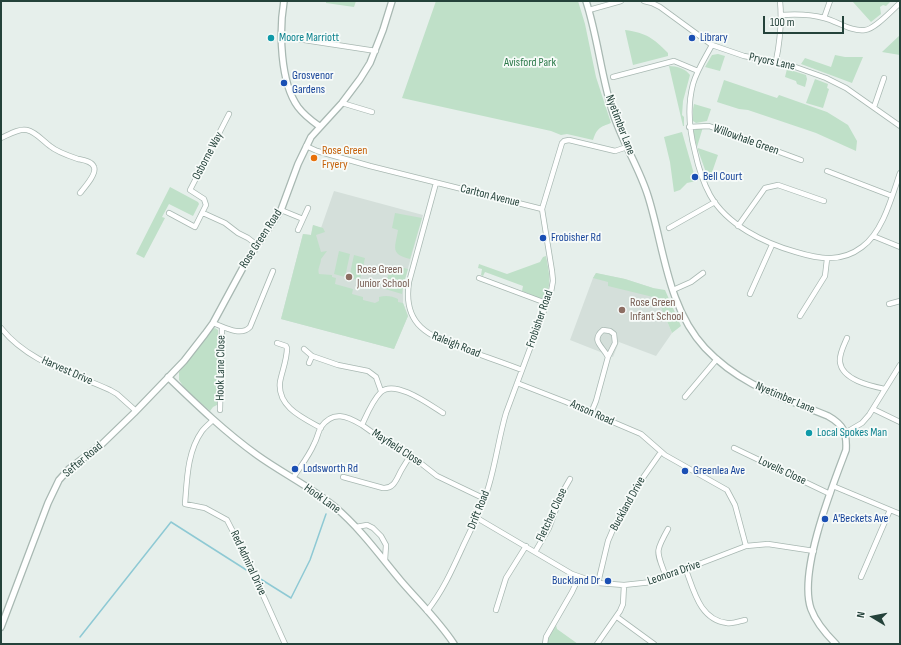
<!DOCTYPE html>
<style>
body{margin:0}
#map{position:relative;width:901px;height:645px;overflow:hidden;background:#e6efeb;font-family:"Sofia Sans Condensed",sans-serif}
canvas{display:block}
.frame{position:absolute;inset:0;border:2px solid #24423a;pointer-events:none}
.north{position:absolute;left:853px;top:597px;width:40px;height:40px;-webkit-text-stroke:3px #f7fbf9;paint-order:stroke;rotate:280deg;font-size:11px;font-weight:700;line-height:16px;text-align:center;color:#24423a}
.north::after{content:'';display:block;margin:auto;width:14px;height:18px;background:#24423a;clip-path:polygon(50% 0,100% 100%,50% 72%,0 100%)}
.scale{position:absolute;left:763px;top:16px;width:81px;height:18px;box-sizing:border-box;border:2px solid #24423a;border-top:0;padding-left:5px;font-size:12px;line-height:14px;white-space:nowrap;color:#24423a;-webkit-text-stroke:3px #f7fbf9;paint-order:stroke}
</style>
<div id="map">
<canvas width="901" height="645"></canvas>
<div class="frame"></div>
<div class="north">N</div>
<div class="scale">100 m</div>
</div>
<script>
const ctx = document.querySelector('canvas').getContext('2d');
ctx.lineJoin = 'round';
function paint(path, color) { ctx.fillStyle = color; ctx.fill(path, 'evenodd'); }
function trace(path, color, width, dash) { ctx.strokeStyle = color; ctx.lineWidth = width; ctx.lineCap = dash ? 'butt' : 'round'; ctx.setLineDash(dash || []); ctx.stroke(path); }
function label(font, color, halo, rows, align = 'center') {
  ctx.font = font + ' "Sofia Sans Condensed",sans-serif'; ctx.lineWidth = 3.5; ctx.setLineDash([]); ctx.textBaseline = 'middle'; ctx.strokeStyle = halo; ctx.fillStyle = color; for (const [text, x, y, turn = 0] of rows) {
    ctx.save(); ctx.translate(x, y); ctx.rotate((+turn || 0) * Math.PI / 180); ctx.textAlign = isNaN(turn) ? turn : align; if (halo) ctx.strokeText(text, 0, 0); ctx.fillText(text, 0, 0); ctx.restore();
  }
}
paint(new Path2D(`
 M334,191L423,215L403,286V303L408,316L394,349L281,319L303,234L311,235L313,225L321,228Z
 M596,273L625,279L653,288L672,333L656,356L619,342L613,357L570,340L593,278Z`), '#d4dfda');
paint(new Path2D(`
 M326,1H356L354,7L326,3Z
 M436,1H578L585,24L596,77L611,123C600,127 597,128 593,140L567,134L561,135L551,131L402,98Z
 M855,1H891L886,6L883,5L880,7L881,14L871,22L853,2Z
 M625,30C647,33 653,38 668,53V56L633,65Z
 M900,35V55L882,52Z
 M718,54L725,56L720,71L705,67L712,55Z
 M835,55L845,57H863L852,83L801,64L805,58L831,67Z
 M669,66C677,66 686,69 690,75L683,101L682,115L684,117V126H683Z
 M787,69L806,75L807,79L805,87L797,84L796,81L785,77Z
 M815,79L828,84L827,88L829,89L823,108L806,103Z
 M724,80L777,98L779,95L827,112L848,125L857,141L856,151L816,133L748,110L739,109L717,102Z
 M694,104L711,109L707,121L696,123L693,121V109Z
 M703,127L697,147L693,131L698,128Z
 M682,132L696,181L687,183L680,190L674,192L670,162L664,137Z
 M698,148L718,155L709,181L698,150Z
 M170,187L198,202L199,204L193,216L169,204L162,217L165,218L144,258L136,254Z
 M395,213L422,218L410,259C390,254 395,248 398,230L392,228Z
 M313,225L323,228L325,232L316,235L321,252L327,251L321,259C321,265 317,268 319,274L332,275V277L336,278L335,284L353,289L352,294L363,297V300L375,303L379,301V297C386,295 392,296 398,299V302L403,303L408,316L394,349L281,319L303,234L311,235Z
 M339,251L350,254L345,277L334,274Z
 M354,255L365,258L360,280L349,278Z
 M546,256C548,268 554,288 543,298H539L522,291L523,286L485,272L483,276L481,275L482,269L478,268L479,264L507,274L540,262L543,257Z
 M395,266L408,269L403,286L402,294L385,289L390,267Z
 M596,273L625,279L653,288L665,290L681,326L672,333L657,298L608,286V282L593,278Z
 M215,328L218,330V334L217,405L213,407L210,411L185,389L179,380V372L211,330Z
 M556,625L557,629L578,644H547L548,638Z`), '#bfe0c8');
trace(new Path2D(`
 M259,578L291,598L310,560L326,514
 M80,637L171,522L248,571`), '#8ec9d4', 1.5);
const minor = new Path2D(`
 M644,1L652,3L660,7L712,45L744,56L787,64L826,78L846,88L900,126
 M589,10L621,1
 M781,15C796,14 810,14 824,18C837,21 851,32 865,30C875,29 891,11 899,4
 M824,18L830,1
 M281,38H291L376,51
 M712,45C705,58 697,70 693,84C687,107 689,129 695,152C698,166 703,182 710,195C727,225 764,243 796,252C819,259 841,263 862,247C883,232 892,196 900,173
 M776,61C780,41 782,21 780,1
 M613,77L674,61L698,71
 M342,103L372,112
 M874,107L884,78
 M689,127L709,126L801,160
 M1,138C8,135 19,128 27,130C36,132 43,141 50,146C57,152 69,156 78,159C83,160 92,161 94,167C97,174 84,188 80,193
 M306,146L317,151L370,166L542,209
 M827,171L892,196
 M436,183L409,282C402,328 432,337 467,350C486,357 504,363 522,370
 M281,210L303,219
 M169,213L195,227L206,205L204,199L190,190L229,114
 M203,213L225,223L238,233L248,238L257,245
 M738,226L765,188L778,185L824,201
 M669,228L715,202
 M298,230L308,208
 M873,236L900,247
 M479,278L546,303
 M673,290L691,282L703,273
 M750,294L772,245
 M889,304L900,301
 M800,316L825,276L827,259
 M213,323C224,327 241,337 250,327L273,271
 M1,328C29,363 71,372 110,390L117,394L136,411
 M847,338C844,345 839,354 840,362C842,380 871,386 885,389
 M277,343L286,346L287,348C287,360 282,371 280,382C277,407 303,418 321,428
 M304,349L312,356L338,365L368,371L376,377L381,391
 M309,363L312,356
 M517,383L566,402L641,434L665,455L727,490L735,505L746,546
 M685,397L717,359
 M873,409L900,422
 M220,410L222,327
 M443,413C430,405 395,379 381,392C372,401 367,414 362,425L376,435L404,450L437,476L485,499
 M591,413L596,401L608,357L615,343L614,334L610,331L603,330C590,341 603,346 608,357
 M213,420C209,424 205,427 202,431C187,452 187,480 185,504L205,508L227,520L245,555L285,644
 M845,433L862,423L869,415L900,365
 M734,448L830,494
 M343,477L383,488C395,489 397,477 402,469C405,464 408,459 411,455
 M293,478C300,467 309,456 314,444C317,439 318,432 321,427C333,410 347,416 362,425
 M833,486L900,514
 M477,518L572,574L598,583L624,585L652,582L746,546L768,544L814,551
 M356,527L367,525L373,528L381,536L386,545L385,560
 M535,552L549,528L562,493L570,479
 M686,570C694,591 700,620 727,623C733,624 740,621 745,620
 M666,577C657,551 654,554 668,529
 M861,577L890,510
 M598,583L608,541L614,527L635,489L661,452
 M496,610L506,578L526,546
 M427,611C443,591 453,568 464,544C473,525 483,506 489,485C496,461 499,437 506,413L551,292L553,281L552,271L542,209L562,143L564,141L569,140L615,151L627,147
 M617,617L654,644
 M545,644L546,637L572,592L579,577
 M597,644L620,611L623,604L624,585`);
const tertiary = new Path2D(`
 M284,1C279,31 280,82 298,107C304,115 312,121 319,126
 M586,1C598,38 601,76 613,113C622,142 639,167 648,196C664,247 667,307 705,348C741,386 782,397 828,416C844,425 847,433 846,450C832,487 798,572 811,609C816,623 826,634 836,644
 M168,377C197,405 225,432 257,455C282,473 311,487 335,507C361,529 380,556 401,581C419,602 439,621 454,644
 M1,627L48,503L59,480L69,469L102,444L134,413L184,361L205,334L213,323L246,262L281,210L298,164L311,137L342,103L360,79L370,63L383,30L392,1`);
trace(minor, '#a8b8b2', 6);
trace(tertiary, '#a8b8b2', 8);
trace(minor, '#fff', 4.5);
trace(tertiary, '#fff', 5.5);
for (const [x, y, r, color] of [
 [271,38,4,"#0f9aa8"],
 [692,38,4,"#1a4fb4"],
 [284,83,4,"#1a4fb4"],
 [314,158,4,"#e8710a"],
 [695,177,4,"#1a4fb4"],
 [543,238,4,"#1a4fb4"],
 [349,277,4,"#8d6e63"],
 [622,310,4,"#8d6e63"],
 [809,433,4,"#0f9aa8"],
 [295,469,4,"#1a4fb4"],
 [685,471,4,"#1a4fb4"],
 [825,519,4,"#1a4fb4"],
 [608,581,4,"#1a4fb4"]
]) { const dot = new Path2D(); dot.arc(x, y, r, 0, 2 * Math.PI); ctx.fillStyle = color; ctx.fill(dot); trace(dot, '#f7fbf9', 1.5); }
label('12px', '#0d838f', '#f7fbf9', [
 ["Moore Marriott",279,38],
 ["Local Spokes Man",817,433]
], 'left');
label('12px', '#164399', '#f7fbf9', [
 ["Library",700,38],
 ["Grosvenor",292,76],
 ["Gardens",292,90],
 ["Bell Court",703,177],
 ["Frobisher Rd",551,238],
 ["Lodsworth Rd",303,469],
 ["Greenlea Ave",693,471],
 ["A'Beckets Ave",833,519],
 ["Buckland Dr",600,581,"right"]
], 'left');
label('12px', '#24423a', '#f7fbf9', [
 ["Pryors Lane",772,62,12],
 ["Nyetimber Lane",620,125,69],
 ["Willowhale Green",746,140,20],
 ["Osborne Way",208,156,-62],
 ["Carlton Avenue",490,196,14],
 ["Rose Green Road",261,239,-57],
 ["Frobisher Road",540,319,-71],
 ["Raleigh Road",456,345,22],
 ["Hook Lane Close",221,368,-89],
 ["Harvest Drive",67,371,24],
 ["Nyetimber Lane",785,398,23],
 ["Anson Road",592,413,24],
 ["Mayfield Close",397,448,33],
 ["Sefter Road",83,460,-40],
 ["Lovells Close",782,471,25],
 ["Hook Lane",322,499,36],
 ["Buckland Drive",628,504,-61],
 ["Drift Road",479,510,-68],
 ["Fletcher Close",552,515,-65],
 ["Red Admiral Drive",248,563,65],
 ["Leonora Drive",674,573,-19]
]);
label('12px', '#2d7a4b', '#f7fbf9', [
 ["Avisford Park",530,63]
]);
label('12px', '#c56008', '#f7fbf9', [
 ["Rose Green",322,151],
 ["Fryery",322,165]
], 'left');
label('12px', '#785e54', '#f7fbf9', [
 ["Rose Green",357,270],
 ["Junior School",357,284],
 ["Rose Green",630,303],
 ["Infant School",630,317]
], 'left');
</script>
